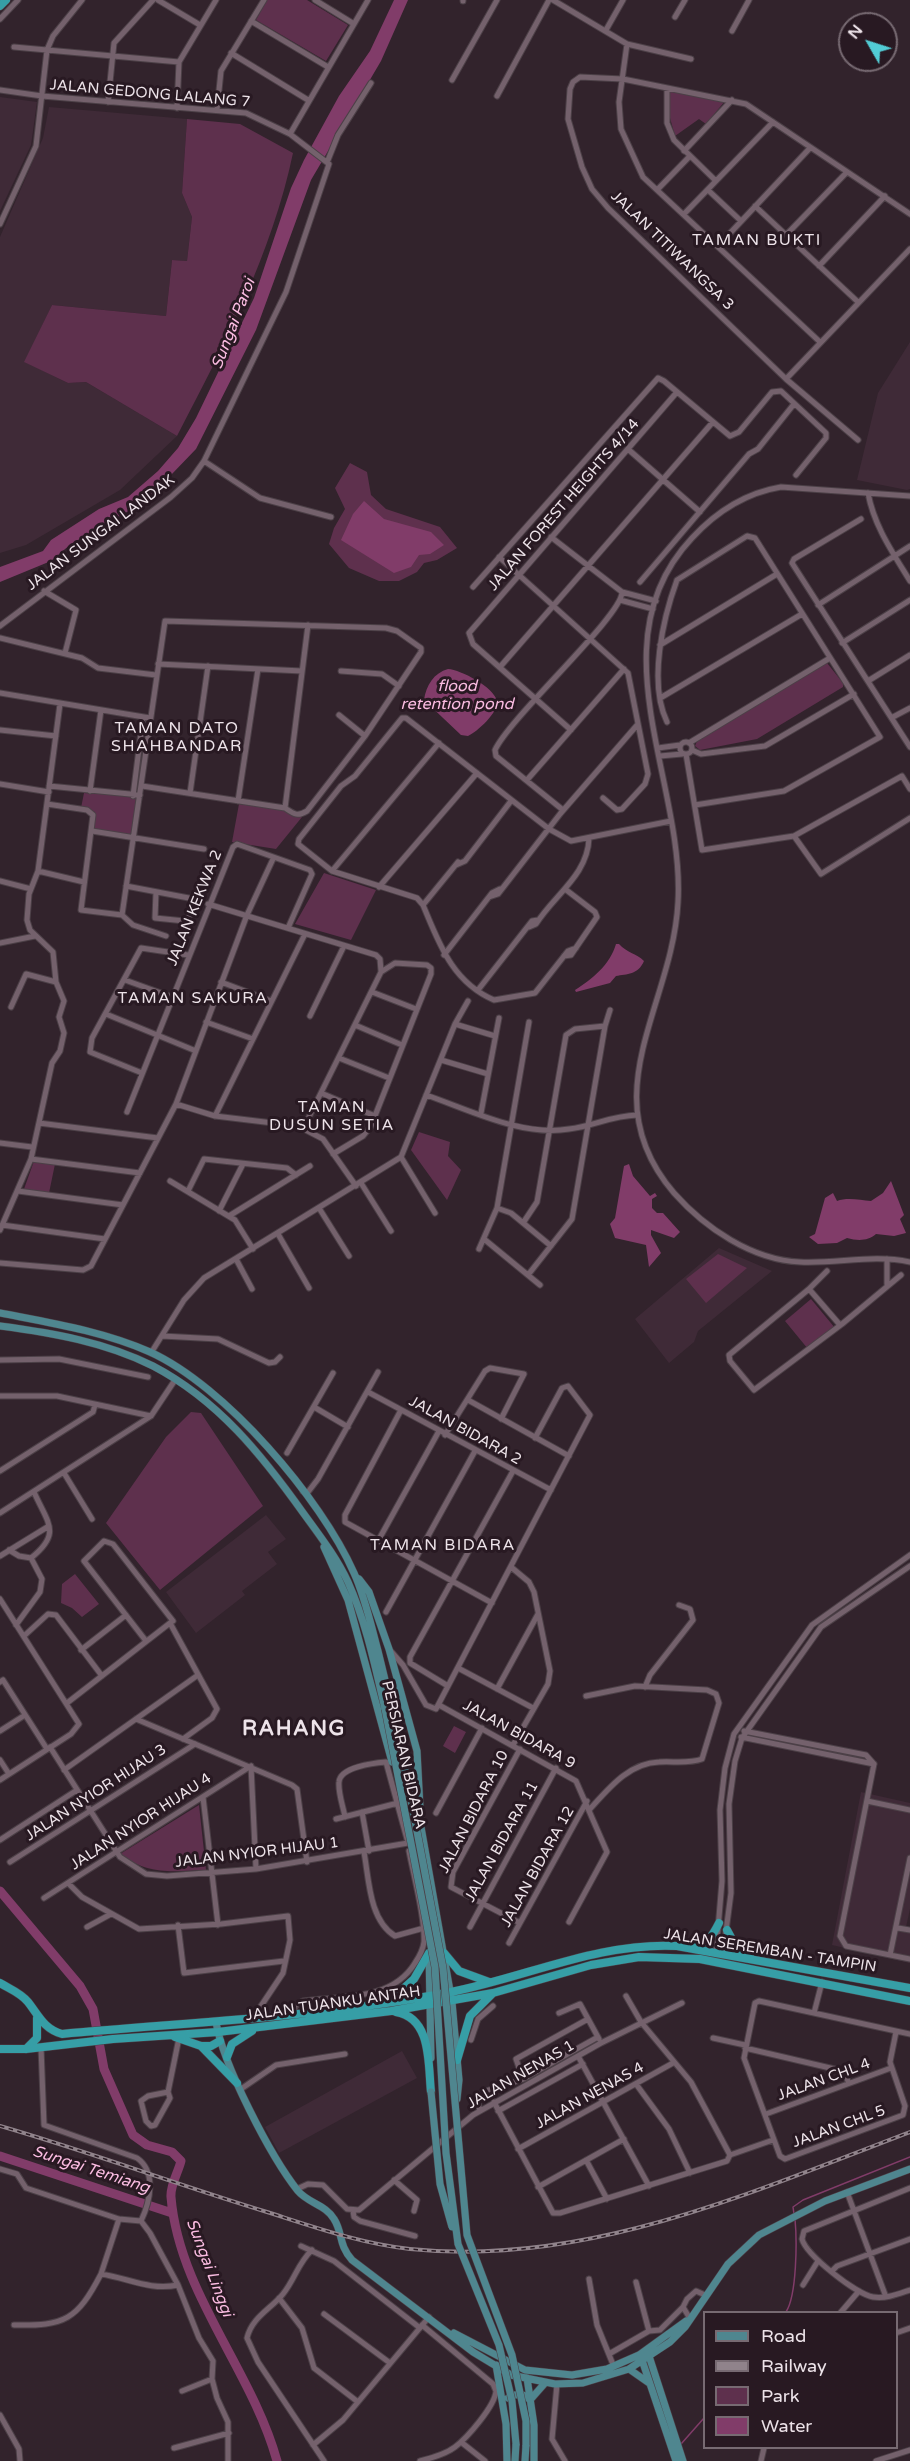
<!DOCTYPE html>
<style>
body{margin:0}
#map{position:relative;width:910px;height:2461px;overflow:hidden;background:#32232c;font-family:"Varela Round",sans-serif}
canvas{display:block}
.legend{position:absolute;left:703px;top:2311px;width:195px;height:138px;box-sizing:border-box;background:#281922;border:2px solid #776a72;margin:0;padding:8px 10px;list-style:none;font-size:18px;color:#ede3e9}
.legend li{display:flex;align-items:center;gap:12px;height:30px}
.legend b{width:30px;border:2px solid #776a72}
.north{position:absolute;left:838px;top:12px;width:60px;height:60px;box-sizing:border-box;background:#281922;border:2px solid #776a72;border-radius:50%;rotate:309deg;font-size:16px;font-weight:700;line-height:24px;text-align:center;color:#ede3e9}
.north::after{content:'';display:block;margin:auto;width:21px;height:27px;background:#52ccd5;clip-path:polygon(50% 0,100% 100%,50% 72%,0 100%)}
</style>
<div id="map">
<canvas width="910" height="2461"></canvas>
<ul class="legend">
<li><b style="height:8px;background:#4f868f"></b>Road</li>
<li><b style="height:8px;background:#90838b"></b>Railway</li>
<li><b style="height:16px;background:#5e304d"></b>Park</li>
<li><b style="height:16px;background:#813c69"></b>Water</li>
</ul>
<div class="north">N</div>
</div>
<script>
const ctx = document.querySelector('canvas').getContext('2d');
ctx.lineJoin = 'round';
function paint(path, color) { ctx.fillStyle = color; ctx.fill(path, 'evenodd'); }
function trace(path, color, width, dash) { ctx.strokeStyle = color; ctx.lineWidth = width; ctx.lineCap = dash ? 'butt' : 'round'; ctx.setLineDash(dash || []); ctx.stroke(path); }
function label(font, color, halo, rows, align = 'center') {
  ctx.font = font + ' "Varela Round",sans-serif'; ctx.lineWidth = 6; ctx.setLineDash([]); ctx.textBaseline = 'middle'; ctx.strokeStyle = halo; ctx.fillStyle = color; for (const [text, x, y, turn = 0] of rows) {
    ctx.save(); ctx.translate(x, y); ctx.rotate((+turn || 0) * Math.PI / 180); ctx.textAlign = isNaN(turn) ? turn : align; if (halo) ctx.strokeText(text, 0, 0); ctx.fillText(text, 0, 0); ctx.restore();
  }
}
paint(new Path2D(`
 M0,97L37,102L31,145L0,211Z
 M49,107L187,119L182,193L192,217L187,261L172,260L166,316L52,305L25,362L68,383L86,382L177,436L120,490L26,545L0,553V237L43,138Z
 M910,342V489L907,490L857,480L878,393Z
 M719,1248L772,1271L698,1331L694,1342L669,1363L635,1319Z
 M266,1515L286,1539L268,1552L277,1564L242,1591L245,1595L196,1633L166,1592Z
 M861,1792L910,1803V1909L906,1927L910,1928V1963L832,1945Z
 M402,2051L417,2078L279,2153L265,2127Z`), '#3f2a37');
paint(new Path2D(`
 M267,0H307L348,25L326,61L256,20Z
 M670,91L725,101L706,124L699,119L675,136L670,118Z
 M187,119L240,124L293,153C272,253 224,346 177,436L86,382L68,383L24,362L52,305L166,316L172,260L187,261L192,217L182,193Z
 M350,463L367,472L371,495L386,509L440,527L457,548L437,560L424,563L417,572L399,581H379L349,568L329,544L334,528L345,509L335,488Z
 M823,662L827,663L843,683V687L757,739L700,750L695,746L697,741Z
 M84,793L139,796L132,836L92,831L95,812L81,808Z
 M239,804L284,810L294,816L302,817L276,849L232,842Z
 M324,873L376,890L351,940L295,924Z
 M419,1132L450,1142L448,1156L461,1170L447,1200L411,1150Z
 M34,1161L55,1164L49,1193L24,1189Z
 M718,1254L747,1268L706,1303L686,1279Z
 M811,1299L835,1328L808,1349L785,1321Z
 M191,1412L201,1413L263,1506L160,1590L106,1523L166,1437Z
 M75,1574L99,1604L82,1617L72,1608L61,1603L62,1584Z
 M454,1726L466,1732L455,1753L443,1746Z
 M199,1805L206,1870C172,1871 150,1876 120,1854Z`), '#5e304d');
paint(new Path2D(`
 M394,0H408L381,61L311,180L256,330L196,449L146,501L71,544L51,561L0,582V567L43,551L51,540L99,509L128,497L158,471L178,448L196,418L254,298L291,188L304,160L339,96L370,51Z
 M364,501L384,519L431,532L444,545L430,554L419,555L411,567L394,573L341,540L353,514Z
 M448,669C461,670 494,687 497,701C499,712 477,732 468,736L461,735L424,700C426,685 434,673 448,669Z
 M616,944H619C627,953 636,953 644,961C638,975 627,974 616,976L610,983L576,992L575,990C592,979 610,965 616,944Z
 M629,1164L633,1176L650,1196L655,1193L657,1196L652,1199V1208L657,1213H663L680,1232L674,1238L651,1230V1235L661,1253L649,1267L646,1245L615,1238L610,1224L615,1218L624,1166Z
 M891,1181L904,1215L900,1219L906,1233L894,1236L876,1234C868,1241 858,1241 847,1238L837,1243L818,1244L809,1237L815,1234L825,1198L833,1193L837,1201C847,1197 860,1200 871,1201L883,1193Z`), '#813c69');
trace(new Path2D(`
 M794,2214L793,2207L803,2200L910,2157
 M786,2312C797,2295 797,2240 795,2219
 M681,2444L704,2418`), '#813c69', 1.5);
trace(new Path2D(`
 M0,1891L80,1986L93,2009L104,2069L133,2135L147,2145L172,2152L181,2161C178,2173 170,2185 171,2197C179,2293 252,2370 277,2461
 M0,2156L172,2213`), '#813c69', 9);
const minor = new Path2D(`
 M158,0L200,25
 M315,0L354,24
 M553,0L627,44L691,59
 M463,1V0
 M675,17L685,0
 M0,19L18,0
 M251,21L328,67
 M606,30L623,0
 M732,31L749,0
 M627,44L619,102L621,129L643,177L820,342
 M14,47L179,62
 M231,53L308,100
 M452,80L497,0
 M667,88V123L674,140L716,181
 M0,90L42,96L246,113L290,134L329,164L286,292L204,461L192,478L171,497L0,626
 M497,96L549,0
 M108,102L114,43L153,0
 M177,108L179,62L216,0
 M217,110L221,71L264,0
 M290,134L368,0
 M684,151L732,100
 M328,160L338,135L371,83
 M657,190L690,156
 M708,190L741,221
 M755,206L858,302
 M684,214L773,122
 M0,224L36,146L47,50L53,36L82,0
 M786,235L847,172
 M718,246L810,148
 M819,266L885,196
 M786,379L910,249
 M858,440L786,379L608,208L592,189L582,167L568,119L570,89L573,82L580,77L623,79L746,104L910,214
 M629,450L700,512
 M204,461L260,498L331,517
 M868,493C874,526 893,553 910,581
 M910,496L781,487C745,493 717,511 692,538C594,642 685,782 678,902C673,1006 590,1095 674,1193C705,1228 752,1260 800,1262C837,1264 873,1254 910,1262
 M861,519L794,559L792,563L910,747
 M551,537L622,592L656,601
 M499,557L628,673L648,774L645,784L622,809L617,810L603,798
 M677,580L747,536L755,538L880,737L784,791L695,805
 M640,582L749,454L758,449L794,404
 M473,587L658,378L664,381L730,436L739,432L772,392L781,391L826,433V438L796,475
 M44,591L76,610L65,653
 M620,600L653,609
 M818,605L910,546
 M0,638L82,658L98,668L156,675
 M842,643L910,600
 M660,645L777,574
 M158,664L302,671
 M500,667L712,423
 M341,671L382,674L399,686
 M868,681L910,655
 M0,693L150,718
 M662,697L802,614
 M339,715L365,736
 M893,717L910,708
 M667,722C648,683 663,618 677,580
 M0,730L56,736
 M571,730L473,644L469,633L677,392
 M680 748a6 6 0 1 1 12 0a6 6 0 1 1-12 0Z
 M689,743L830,658
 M658,748L680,745
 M692,750L701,754L765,746L854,694
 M686,754L702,850L794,836L902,776L910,789
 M660,756L682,754
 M527,780L624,669
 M0,784L49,792
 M49,786L140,795
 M90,791L101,710
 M190,793L208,666
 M133,796L143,717
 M238,801L258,669
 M47,804L87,810L93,815L81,910L122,915L133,925L166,936
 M285,808L308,625
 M563,810L496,756L495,750C511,716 623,615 622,592
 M92,831L204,849
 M794,836L821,874L910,818
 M456,865L465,861L511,801
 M38,871L84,882
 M332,871L439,743
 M0,881L31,889
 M126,886L194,899L189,917L185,921L155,918L156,892
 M379,887L477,773
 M489,897L498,894L505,885L560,814L638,724
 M208,904L376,955L380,959L381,971
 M423,905L458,862
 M122,915L165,621L386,628L397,631L421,648V652L365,736L307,811C297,817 294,814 285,808L142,786
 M529,927L536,924C554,895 588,875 589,838
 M0,943L35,936
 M576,948L568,951L535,993L494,1000C452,982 439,943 423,905L417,898L332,871L298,844L299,839L341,786L355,776L402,718H406L549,829L571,841L671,821
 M444,955L492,893L500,889
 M564,956L571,955L597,917L595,912L565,889
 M125,980L172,997
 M221,982L271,1001
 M478,990L532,921L538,920
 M372,992L416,1009
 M11,1007L26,974L56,982
 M106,1014L196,1051
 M310,1016L344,946
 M206,1022L253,1039
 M455,1024L495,1036
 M355,1025L402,1045
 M339,1058L389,1078
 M441,1060L488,1074
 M142,1073L90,1052L92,1038L141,948L188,955
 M321,1093L375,1116
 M426,1095C470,1110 522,1137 569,1129C594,1126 610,1116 637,1115
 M176,1104L215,1116L298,1126L323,1139L356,1186
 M127,1112L233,847L237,844L310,870L312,874L288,928
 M481,1113L499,1018
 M215,1116L305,934
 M39,1123L158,1138
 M303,1129L381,972L395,963L427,965L431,968V974L371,1126L363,1136L333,1154
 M0,1143L32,1147
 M401,1157L435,1213
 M31,1159L140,1173
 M170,1181L235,1220L253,1249
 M361,1183L391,1231
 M18,1191L123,1205
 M188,1191L204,1159L287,1168L296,1175
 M319,1208L349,1256
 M497,1208L511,1213L551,1246
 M219,1211L243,1164
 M229,1216L310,1166
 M523,1223L537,1202L566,1035L575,1029L605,1026
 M2,1225L105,1239
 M0,1230L31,1159L52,1063L60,1051L64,1033L59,1017L64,1001L56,982L53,952L30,930L27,920L29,894L38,871L60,704
 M278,1234L309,1288
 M484,1239L540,1285
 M479,1249L497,1208L529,1022
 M236,1259L252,1289
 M887,1259V1284
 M0,1263L83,1270L91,1266L176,1104L247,915L273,859
 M827,1271L809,1289L729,1355L730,1361L754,1390L842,1324L901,1275
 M528,1275L572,1219L605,1026L610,1010
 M809,1289L840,1325
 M162,1336L218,1339L269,1363L275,1362L280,1357
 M151,1353L184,1300L204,1278L401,1157L455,1024L468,1001
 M0,1360L59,1359L148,1377
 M368,1392L551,1490
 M0,1396H57L151,1416
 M468,1400L569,1456
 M314,1407L348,1427
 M401,1410L345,1515V1522L492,1603
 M445,1435L485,1371L490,1368L524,1374L501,1419
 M287,1453L333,1373
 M0,1471L93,1412L95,1405
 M64,1473L92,1519
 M303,1491L308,1492L318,1479L378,1372
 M0,1513L151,1416L175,1380
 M378,1541L439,1431
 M9,1550L19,1556L31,1558
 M0,1556L49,1526
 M31,1558C62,1533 48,1524 34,1492
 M511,1567L529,1582L534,1592L550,1671L548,1684L513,1745
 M0,1599L79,1724L71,1734L0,1780
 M386,1612L475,1451
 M170,1623L217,1709L212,1718L183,1739
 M16,1625L40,1592L42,1579L31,1558
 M24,1636L48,1614L56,1615L102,1676
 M389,1649L403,1665L426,1705L436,1709L590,1415L568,1386L562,1388L535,1438
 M81,1650L126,1615
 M458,1668L533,1708
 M0,1682L3,1680L47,1749
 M448,1686L410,1663V1657L513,1471
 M645,1687L650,1675L693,1620L690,1609L679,1605
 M497,1689L538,1614
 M586,1696L635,1686L707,1690L716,1694L719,1703L702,1759C689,1764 673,1761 659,1762C629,1763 609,1788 590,1809
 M67,1703L170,1623L173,1621L113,1544L104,1541L84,1561L146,1641
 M439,1705L576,1781L607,1852L569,1922
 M136,1719L292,1785L297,1789L307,1862
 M0,1731L25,1715
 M744,1731L866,1755L874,1764
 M741,1737L874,1764
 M50,1747L120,1857L146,1874L167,1876L256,1869L408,1843
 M520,1749L453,1872L451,1887L520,1923
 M0,1760L9,1774
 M874,1764L840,1936L846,1946L910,1959
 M251,1766L256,1869
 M64,1770L198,1675
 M203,1797L218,1925
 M867,1801L910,1810
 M362,1812L369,1851
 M436,1813L482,1728
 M345,1817C343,1806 338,1793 339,1782C340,1767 374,1763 386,1762L407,1839
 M336,1819L398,1803
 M0,1840L77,1790
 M364,1852C369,1879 369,1920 395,1936L424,1928
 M10,1862L195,1744
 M68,1883L82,1897L139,1929L221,1924L288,1916L290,1940L283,1973L253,2018
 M44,1898L251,1766
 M178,1925L184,1973L284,1961
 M87,1927L111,1914
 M470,1927L556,1768
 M898,1928L910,1930
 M509,1943L587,1801
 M716,1953L722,1881L720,1810L725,1768L734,1734L812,1625L910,1555
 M723,1954L731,1893L729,1804L735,1761L742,1738L821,1627L910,1566
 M890,1955L910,1858
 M294,2013L295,2006L303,2001C342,1996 392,2001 415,1963C419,1957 423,1950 424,1942C425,1918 414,1877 409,1851
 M559,2013L580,2004L599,2039
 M814,2013L822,1982
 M896,2032L890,2062L905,2106L903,2115L785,2159L780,2156L744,2058L755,2003L759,2001L910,2034
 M713,2038L745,2045
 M471,2040L478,2019L493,2006
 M41,2047L44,2125L137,2158C157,2172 150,2202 141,2221
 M745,2048L843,2071L849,2083
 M578,2056L649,2186
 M523,2079L516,2059L588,2019
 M636,2084L669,2129L690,2173
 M241,2089L276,2065L345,2054
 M168,2092L148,2096L141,2101L146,2121L151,2126L155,2125L170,2098L168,2092L179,2038
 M494,2102L553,2213H560L727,2161L730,2155L691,2082L641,2022L626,1996
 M480,2111L477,2100L483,2092L523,2079L598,2037
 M498,2111L583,2064
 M766,2114L891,2068
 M518,2149L673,2063
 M730,2155L773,2140
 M586,2160L607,2199
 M0,2169L17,2174L26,2188L119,2219L141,2221
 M394,2180L417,2200L414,2211
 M538,2187L624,2139
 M910,2188L809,2229L804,2231L802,2239C806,2255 856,2294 873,2297C886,2299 898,2294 910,2290
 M297,2189L308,2184L323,2185L347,2209L359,2210L473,2115L601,2043L682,2003
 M847,2192L886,2297
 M353,2211L354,2217L360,2221L415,2236
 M141,2221L150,2233L178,2285L199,2338L213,2361L212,2379L217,2398L228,2422V2461
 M301,2246L334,2261L420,2328
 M312,2250C298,2263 295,2279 283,2294C271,2309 252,2317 247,2338L258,2362L324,2461
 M832,2271L837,2266L910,2239
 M101,2274L119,2219
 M589,2279L597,2325L614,2367
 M636,2282L649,2331L660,2330L683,2307
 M803,2285L818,2261
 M279,2298L302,2328L314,2368L358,2402
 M841,2312L859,2291
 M324,2314L390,2363
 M689,2317L683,2307L687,2299L696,2291L705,2295
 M14,2325C65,2326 77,2320 101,2274C128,2278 150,2291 178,2285
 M896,2333L910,2328
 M609,2354L649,2331
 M557,2384L552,2439L565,2461
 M182,2391L212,2379
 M0,2415L19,2449L20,2461
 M461,2442L485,2461
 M313,2445L343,2420L429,2317
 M174,2448L229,2433
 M420,2461C432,2458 446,2454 455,2447C467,2438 495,2406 496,2391L493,2384L422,2325
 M761,2461L764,2448
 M876,2461L910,2450`);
const major = new Path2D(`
 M0,1313C51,1323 102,1331 150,1352C225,1386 321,1498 354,1573C365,1597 371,1625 378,1651C389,1695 399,1740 408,1784
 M0,1326C53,1333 105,1342 153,1366C218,1400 262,1455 304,1514C320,1536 337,1558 348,1582C366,1622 375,1666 385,1709
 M324,1547L348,1600L392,1762
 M359,1579L369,1592L389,1649L417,1751L421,1827L452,2002L459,2080L457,2099
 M429,1953L431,2058
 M216,2022C223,2065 271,2157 298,2191C308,2203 326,2205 334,2219C343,2233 338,2244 352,2260L473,2352L511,2375L555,2384L583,2383L629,2369L670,2342L685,2327L728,2264L759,2235L825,2201L910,2169
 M454,2333L525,2370L572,2375L607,2369L639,2355L686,2321
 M649,2356L683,2461
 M642,2360L676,2461
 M496,2365L506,2424L507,2461
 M629,2369L649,2383
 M527,2378L534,2425V2461
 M508,2398C516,2393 524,2393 530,2400L545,2383
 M515,2461L516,2444
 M525,2461L526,2445`);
const highway = new Path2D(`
 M0,6L6,0
 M727,1930L735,1945L751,1958
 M691,1946C707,1945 712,1937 719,1923
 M444,1953L459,1971L489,1982
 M0,1983C10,1989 21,1993 28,2002C39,2016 44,2029 62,2034C192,2022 323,2017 451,1992C527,1977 599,1942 677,1946L910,1988
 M391,2000L414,1979L429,1953
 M396,2012C432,2018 428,2064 431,2092
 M175,2037L201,2046L237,2083
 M202,2046H211L220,2041
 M0,2049H26L113,2039L218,2032L391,2011L493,1993L591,1965L639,1957L700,1959L910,2001
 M26,2049L37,2038V2018
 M227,2057L232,2044L252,2031
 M457,2060L470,2016L492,1994`);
trace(minor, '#4c4047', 7);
trace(major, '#4c4047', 8);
trace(highway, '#4c4047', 9);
trace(minor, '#74616c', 5);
trace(major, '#4f868f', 7);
trace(highway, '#369ea6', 8);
const rail = new Path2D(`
 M0,2126C90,2152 178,2185 267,2212C314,2227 362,2244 410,2249C586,2267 749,2193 910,2132`);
trace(rail, '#90838b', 4);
trace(rail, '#281922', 1.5, [4.5]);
const majorBridge = new Path2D(`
 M385,1709L435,1967L446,2153L458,2244L499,2345L512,2401L516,2444
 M408,1784L443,1968L467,2235L512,2355L526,2421V2445
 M431,2092L440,2184L452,2227`);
trace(majorBridge, '#4c4047', 8, []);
trace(majorBridge, '#4f868f', 7);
label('15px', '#ede3e9', '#281922', [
 ["JALAN GEDONG LALANG 7",150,94,5],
 ["JALAN TITIWANGSA 3",672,251,44],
 ["JALAN FOREST HEIGHTS 4/14",564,505,-49],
 ["JALAN SUNGAI LANDAK",101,533,-37],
 ["JALAN KEKWA 2",195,908,-68],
 ["JALAN BIDARA 2",465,1431,29],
 ["JALAN BIDARA 9",519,1735,29],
 ["PERSIARAN BIDARA",403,1755,77],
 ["JALAN NYIOR HIJAU 3",96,1793,-33],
 ["JALAN BIDARA 10",474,1812,-63],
 ["JALAN NYIOR HIJAU 4",141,1822,-33],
 ["JALAN BIDARA 11",502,1842,-61],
 ["JALAN NYIOR HIJAU 1",257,1853,-7],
 ["JALAN BIDARA 12",538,1867,-61],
 ["JALAN SEREMBAN - TAMPIN",770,1951,9],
 ["JALAN TUANKU ANTAH",333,2004,-8],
 ["JALAN NENAS 1",521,2075,-30],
 ["JALAN CHL 4",824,2080,-20],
 ["JALAN NENAS 4",590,2096,-29],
 ["JALAN CHL 5",839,2127,-20]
]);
ctx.letterSpacing = '1.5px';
label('16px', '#ede3e9', '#281922', [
 ["TAMAN BUKTI",757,241],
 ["TAMAN DATO",177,729],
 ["SHAHBANDAR",177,747],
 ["TAMAN SAKURA",193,999],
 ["TAMAN",332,1108],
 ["DUSUN SETIA",332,1126],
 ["TAMAN BIDARA",443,1546]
]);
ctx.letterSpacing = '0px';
label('italic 16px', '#fabce1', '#281922', [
 ["Sungai Paroi",234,324,-69],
 ["flood",457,687],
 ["retention pond",457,705],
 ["Sungai Temiang",91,2170,18],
 ["Sungai Linggi",209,2268,69]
]);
ctx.letterSpacing = '1.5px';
label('bold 21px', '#ede3e9', '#281922', [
 ["RAHANG",294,1729]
]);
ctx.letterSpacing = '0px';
</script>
